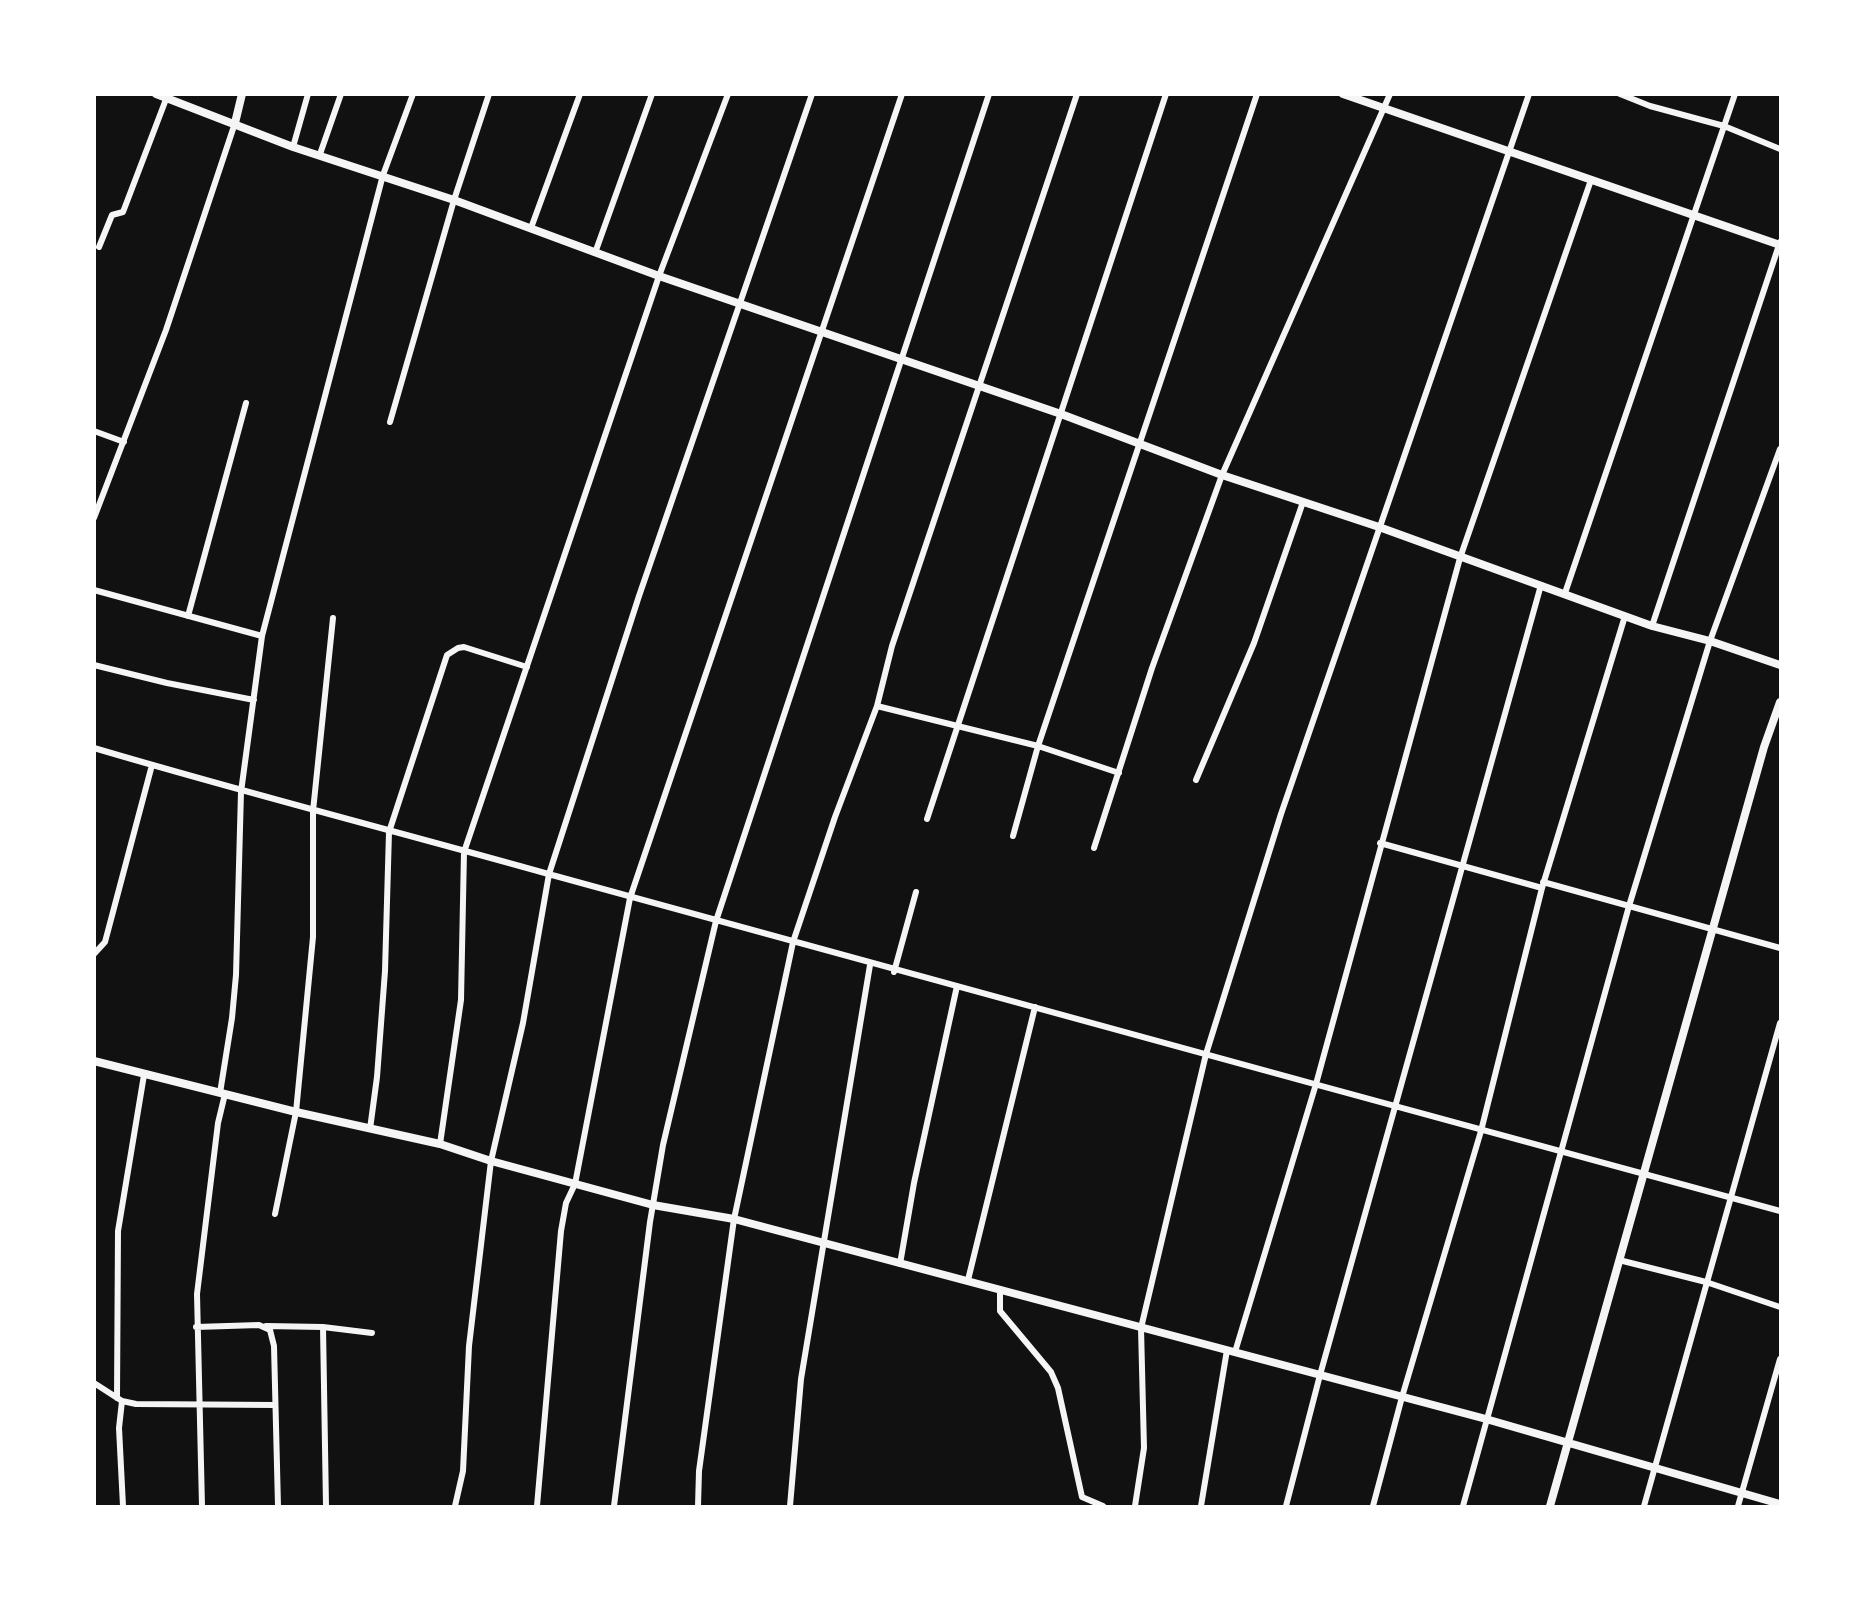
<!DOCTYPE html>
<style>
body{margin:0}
#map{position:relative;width:1875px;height:1601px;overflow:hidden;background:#111;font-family:Mulish,sans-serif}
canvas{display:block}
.frame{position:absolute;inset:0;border:96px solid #fff;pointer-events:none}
</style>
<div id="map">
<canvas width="1875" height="1601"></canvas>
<div class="frame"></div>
</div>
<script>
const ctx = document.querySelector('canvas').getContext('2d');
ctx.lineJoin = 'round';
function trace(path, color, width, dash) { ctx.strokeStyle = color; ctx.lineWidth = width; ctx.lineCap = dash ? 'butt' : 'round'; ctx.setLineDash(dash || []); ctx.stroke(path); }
trace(new Path2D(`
 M1620,94L1650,106L1724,126L1780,149
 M293,147L308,94
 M320,154L341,94
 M531,228L580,94
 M99,247L112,215L123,212L168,94
 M595,253L652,94
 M390,422L454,200L489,94
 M94,431L124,442
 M94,518L166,330L235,123
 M94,590L262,636
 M1565,593L1735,94
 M188,616L246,403
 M1652,626L1780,242
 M94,665L167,683L254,700
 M877,706L1038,746L1119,773
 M94,748C246,793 399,832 552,875C960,990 1371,1098 1780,1211
 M1196,780L1254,643L1303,502
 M927,819L1166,94
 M1013,836L1038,746L1257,94
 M1380,843L1542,888
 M1094,848L1152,668L1222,475L1390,94
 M1543,882L1780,948
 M94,954L105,942L152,765
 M894,972L916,892
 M220,1093L232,1018L236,975L241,792L262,636L383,175L413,94
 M370,1129L377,1077L385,971L389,832L447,655L458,648L464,647L527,667
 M440,1144L461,1000L464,852L659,276L728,94
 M275,1214L296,1112L313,937V811L333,618
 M1619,1260L1706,1282L1780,1307
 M900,1264L914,1183L957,986
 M968,1280L1035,1007
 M1000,1289V1311L1051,1372L1058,1388L1082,1497L1103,1506
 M266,1326L323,1327L372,1333
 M196,1327L259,1325L270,1330L274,1346L278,1506
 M323,1327L326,1506
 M1235,1352L1316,1084L1460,558L1591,180
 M94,1383L122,1401L136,1404L275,1405
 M117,1398L118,1231L144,1075
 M122,1401L119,1428L123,1506
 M202,1506L197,1294L218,1123L225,1094
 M455,1506L463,1471L469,1346L491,1161L523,1023L549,874L639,596L812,94
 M537,1506L561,1231L566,1203L575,1184L630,898L902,94
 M614,1506L650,1222L663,1145L716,921L989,94
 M698,1506L699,1471L734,1219L793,942L835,817L877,706L892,646L1077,94
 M790,1506L801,1379L870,965
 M1135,1506L1144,1448L1141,1328L1206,1054L1281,814L1529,94
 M1201,1506L1227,1350
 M1286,1506L1320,1375L1541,585
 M1373,1506L1402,1397L1481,1131L1542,888L1625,616
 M1463,1506L1629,906L1710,641L1780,449
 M1644,1506L1780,1023
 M1738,1506L1780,1359`), '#f5f5f5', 6);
trace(new Path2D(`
 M156,94L293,147L454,200L659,276L1061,414L1222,475L1379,527L1652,626L1710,641L1780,665
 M1343,94L1780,245
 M235,123L242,94
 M94,1061L296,1112L440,1144L491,1161L653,1205L734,1219L1486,1419L1780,1504
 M1550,1506L1764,747L1780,702`), '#f5f5f5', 8);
</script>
